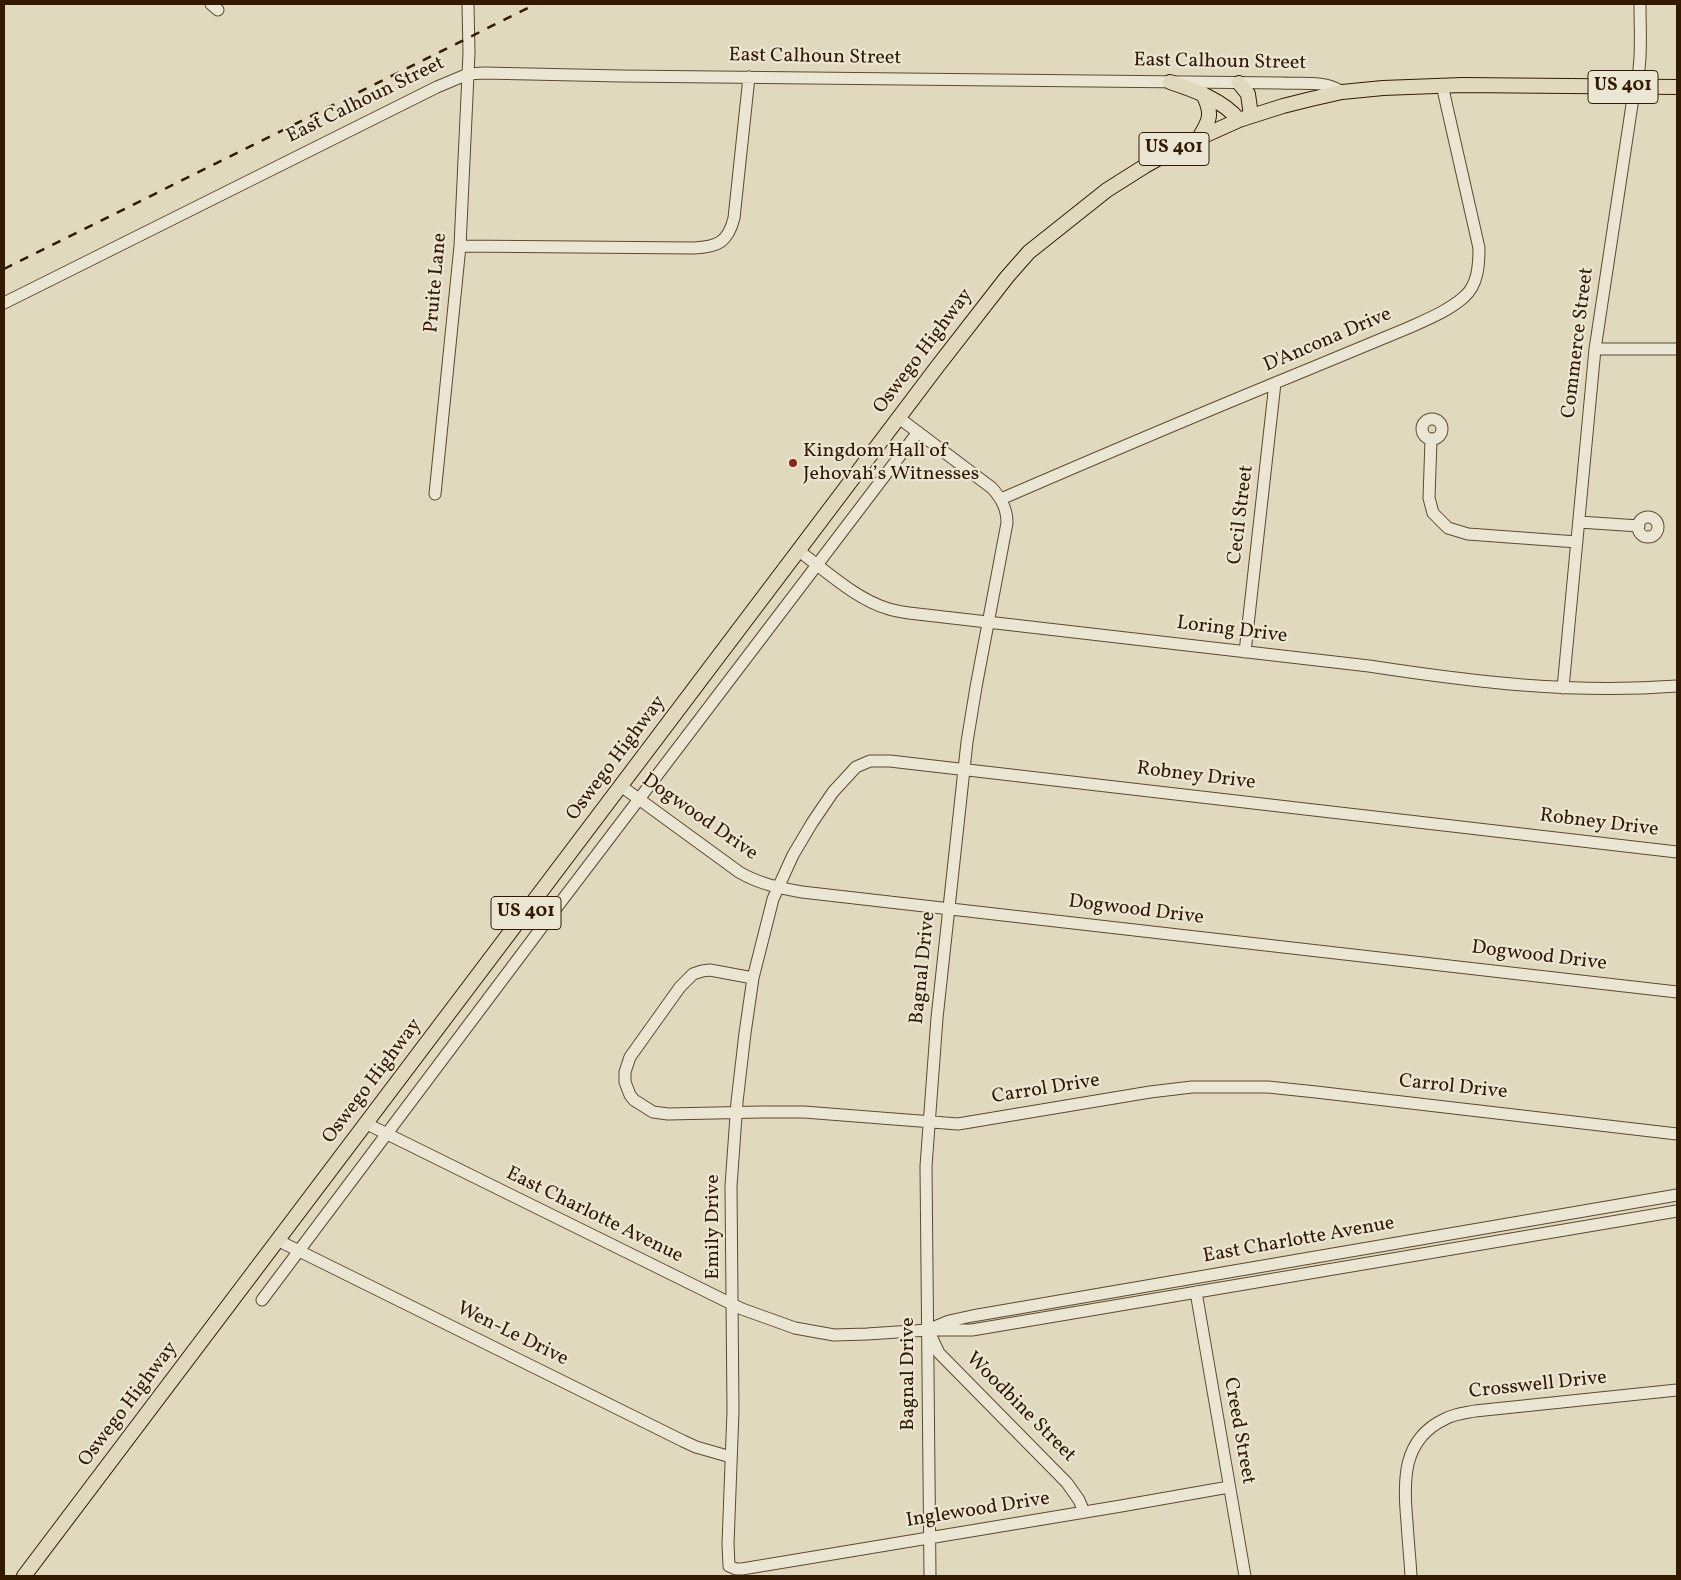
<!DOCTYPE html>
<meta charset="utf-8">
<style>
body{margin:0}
#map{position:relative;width:1681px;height:1580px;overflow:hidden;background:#e0d9bd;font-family:Vollkorn,serif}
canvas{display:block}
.frame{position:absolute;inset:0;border:5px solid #331900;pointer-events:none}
</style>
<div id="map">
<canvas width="1681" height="1580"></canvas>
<div class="frame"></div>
</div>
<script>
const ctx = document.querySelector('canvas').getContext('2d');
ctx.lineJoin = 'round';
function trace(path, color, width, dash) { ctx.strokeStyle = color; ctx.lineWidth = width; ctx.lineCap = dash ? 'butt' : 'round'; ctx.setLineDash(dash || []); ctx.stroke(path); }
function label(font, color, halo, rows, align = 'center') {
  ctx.font = font + ' Vollkorn,serif'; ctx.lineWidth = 4.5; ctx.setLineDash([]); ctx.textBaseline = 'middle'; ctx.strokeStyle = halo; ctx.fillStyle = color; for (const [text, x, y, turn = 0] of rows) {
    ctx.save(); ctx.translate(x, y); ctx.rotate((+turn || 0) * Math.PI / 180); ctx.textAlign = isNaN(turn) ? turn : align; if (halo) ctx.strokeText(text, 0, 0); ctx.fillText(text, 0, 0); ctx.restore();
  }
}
const minor = new Path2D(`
 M211,4L218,10
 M460,246L694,248C718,247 728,242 734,218L749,77
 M4,303L437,87L468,74L484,73L621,76L1281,83C1300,84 1326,80 1342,92
 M1595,349H1677
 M899,418L992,488C1002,499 1007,509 1007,523L976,687L967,742L937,1018L926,1166L930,1576
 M1422 429a10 10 0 1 1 20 0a10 10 0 1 1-20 0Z
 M1431,440L1429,498L1433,513L1448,528L1468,534L1577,542
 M435,494L460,246L469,53L468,4
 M1001,499C1105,454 1209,410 1314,367C1346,354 1377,341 1408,328C1428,319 1448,311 1464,297C1478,285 1479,265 1479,248L1442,85
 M1638 527a10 10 0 1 1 20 0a10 10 0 1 1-20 0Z
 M1579,522L1639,526
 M799,551C826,571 857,600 889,609C896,611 902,612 909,613L1369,666C1474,682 1571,694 1677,686
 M1245,652L1275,383
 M1563,688L1595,349L1633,98C1643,67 1640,36 1640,4
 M621,786L739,872C759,884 780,888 802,892L1677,992
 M753,978L710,970L702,971L693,974L680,987L630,1057L625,1072V1082L630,1095L634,1100L653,1112L668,1114L761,1112H804L958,1124L1150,1092L1192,1087H1268L1316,1092L1677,1134
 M367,1124L742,1309L795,1328L834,1335L867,1334L928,1330H972L1677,1211
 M279,1241L683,1441L696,1447L731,1457
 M1196,1292L1245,1576
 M262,1300L557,907L918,432
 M932,1328L949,1321L972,1316L1677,1195
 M931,1336L939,1353L1067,1483L1079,1500L1084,1512
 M1229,1487L1121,1506L742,1569H736L729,1566L728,1544L733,1411L731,1186L737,1102L745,1033L753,978L773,899L793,855L812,823L833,792L856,767L870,761H890L1677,852
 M1411,1576C1410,1558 1408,1540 1407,1522C1403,1481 1402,1439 1445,1419C1454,1414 1465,1413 1475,1411L1677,1390`);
const major = new Path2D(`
 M1170,82C1194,90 1223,100 1239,120
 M1239,83L1248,94L1251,116
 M1199,138C1210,120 1213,114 1203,94
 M24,1576L937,367L1007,277L1029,252L1107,190L1145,166L1179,147L1239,120L1283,106L1311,99L1342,92L1383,88L1462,85L1677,87`);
trace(minor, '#5e492f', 13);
trace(major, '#331900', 16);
trace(minor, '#ebe6d4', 11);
trace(major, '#e0d9bd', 14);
trace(new Path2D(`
 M4,269L536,4`), '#331900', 2.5, [9, 9]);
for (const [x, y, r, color] of [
 [793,463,5,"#8f2418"]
]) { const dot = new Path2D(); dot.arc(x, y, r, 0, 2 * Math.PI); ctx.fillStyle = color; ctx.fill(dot); trace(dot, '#ebe6d4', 2); }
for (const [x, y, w] of [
 [1623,87,70],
 [1174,149,70],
 [526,913,70]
]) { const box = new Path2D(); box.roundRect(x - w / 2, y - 16.5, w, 33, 4); ctx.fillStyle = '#ebe6d4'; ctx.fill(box); trace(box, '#331900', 1); }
label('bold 19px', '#331900', null, [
 ["US 401",1623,87],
 ["US 401",1174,149],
 ["US 401",526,913]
]);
label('20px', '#331900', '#ebe6d4', [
 ["East Calhoun Street",815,58,1],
 ["East Calhoun Street",1220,63,1],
 ["East Calhoun Street",366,101,-26],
 ["Pruite Lane",437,283,-85],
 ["D'Ancona Drive",1328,341,-23],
 ["Commerce Street",1579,343,-83],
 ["Oswego Highway",924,352,-53],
 ["Cecil Street",1242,515,-83],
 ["Loring Drive",1232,631,7],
 ["Oswego Highway",617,759,-53],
 ["Robney Drive",1196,777,7],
 ["Dogwood Drive",699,818,35],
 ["Robney Drive",1599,824,7],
 ["Dogwood Drive",1136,911,7],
 ["Dogwood Drive",1539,957,7],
 ["Bagnal Drive",924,968,-84],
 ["Oswego Highway",373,1082,-53],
 ["Carrol Drive",1453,1088,6],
 ["Carrol Drive",1046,1090,-9],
 ["East Charlotte Avenue",594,1216,26],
 ["Emily Drive",714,1227,-90],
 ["East Charlotte Avenue",1299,1241,-10],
 ["Wen-Le Drive",512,1335,26],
 ["Bagnal Drive",909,1374,-90],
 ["Crosswell Drive",1538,1386,-6],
 ["Oswego Highway",129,1405,-53],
 ["Woodbine Street",1020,1408,45],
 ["Creed Street",1238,1431,80],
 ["Inglewood Drive",978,1511,-9]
]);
label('20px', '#331900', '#ebe6d4', [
 ["Kingdom Hall of",803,452],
 ["Jehovah’s Witnesses",803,475]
], 'left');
</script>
